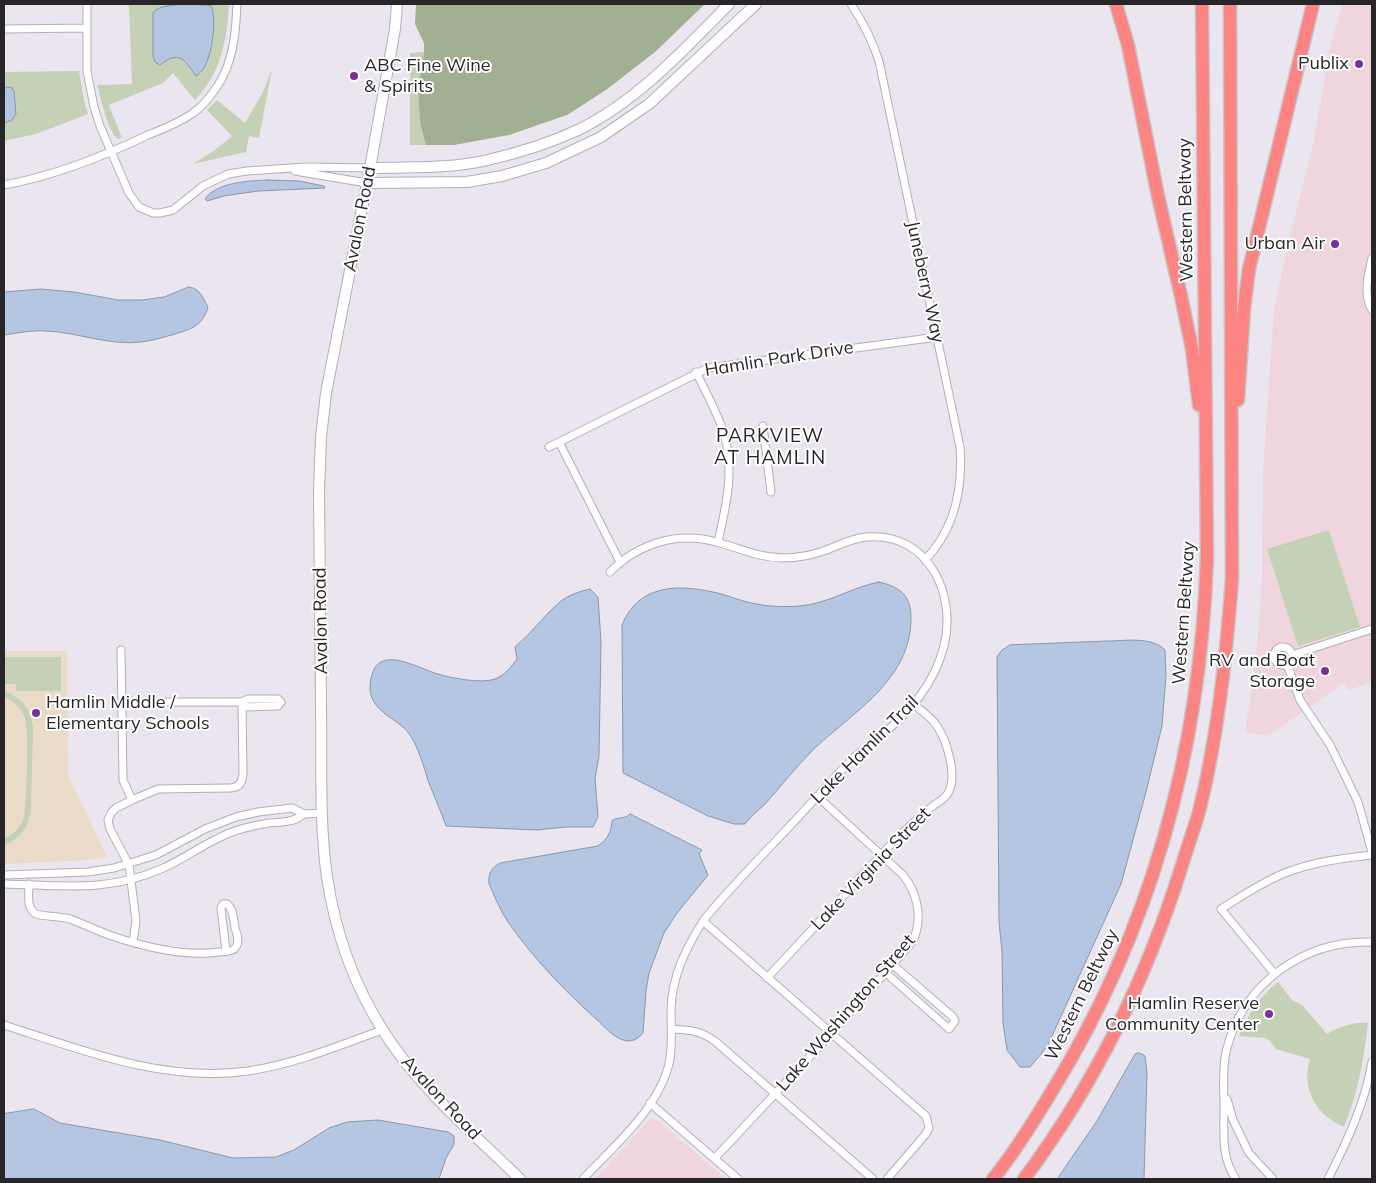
<!DOCTYPE html>
<style>
body{margin:0}
#map{position:relative;width:1376px;height:1183px;overflow:hidden;background:#eae5ef;font-family:Mulish,sans-serif}
canvas{display:block}
.frame{position:absolute;inset:0;border:5px solid #272528;pointer-events:none}
</style>
<div id="map">
<canvas width="1376" height="1183"></canvas>
<div class="frame"></div>
</div>
<script>
const ctx = document.querySelector('canvas').getContext('2d');
ctx.lineJoin = 'round';
function paint(path, color) { ctx.fillStyle = color; ctx.fill(path, 'evenodd'); }
function trace(path, color, width, dash) { ctx.strokeStyle = color; ctx.lineWidth = width; ctx.lineCap = dash ? 'butt' : 'round'; ctx.setLineDash(dash || []); ctx.stroke(path); }
function label(font, color, halo, rows, align = 'center') {
  ctx.font = font + ' Mulish,sans-serif'; ctx.lineWidth = 4; ctx.setLineDash([]); ctx.textBaseline = 'middle'; ctx.strokeStyle = halo; ctx.fillStyle = color; for (const [text, x, y, turn = 0] of rows) {
    ctx.save(); ctx.translate(x, y); ctx.rotate((+turn || 0) * Math.PI / 180); ctx.textAlign = isNaN(turn) ? turn : align; if (halo) ctx.strokeText(text, 0, 0); ctx.fillText(text, 0, 0); ctx.restore();
  }
}
paint(new Path2D(`
 M1342,4H1372V682L1349,690L1344,683L1268,736L1245,732L1252,687L1259,625L1262,579L1263,472L1274,309L1289,239L1313,145L1330,49Z
 M653,1119L659,1121L726,1179H595L649,1120Z`), '#efd6de');
paint(new Path2D(`
 M4,651H67L68,775L107,857L88,860L4,864Z`), '#eadbc8');
paint(new Path2D(`
 M129,4H229C227,40 221,73 195,100L173,73L163,83L109,105L122,138L118,139C107,131 101,98 97,85L132,84Z
 M424,52L418,89L420,123L426,145H410V53Z
 M272,69L259,138L249,136L246,152L193,164L215,150L232,136L207,110L217,100L245,123L263,92Z
 M79,71L84,100L88,114L36,134L4,141V72Z
 M1329,530L1360,627L1298,646L1267,549Z
 M4,657H61V691H16V684H4Z
 M4,691C21,697 32,710 33,728L31,808C30,826 20,839 4,845V839C13,835 21,827 24,817C27,806 29,728 25,718C21,708 14,701 4,697Z
 M1278,982L1292,1000L1302,1005L1327,1034C1341,1026 1353,1022 1368,1023C1364,1059 1358,1093 1344,1127C1316,1115 1301,1089 1310,1059L1276,1049L1269,1040L1264,1038L1239,1036C1248,1014 1259,997 1278,982Z`), '#c5d1b7');
paint(new Path2D(`
 M416,4H705L655,52L606,90L567,115L509,135L454,145H426L420,123L418,89L424,52V43L415,24Z`), '#a1af92');
const water = new Path2D(`
 M207,5L211,6C217,21 212,54 204,68C202,71 199,74 196,76C184,59 179,50 160,65L155,62L153,56V13C160,2 194,5 207,5Z
 M8,87L12,88L14,91L16,114L12,120L4,123V89Z
 M267,180L299,181L324,186L325,188L258,191L224,196L207,201L205,199C217,182 248,181 267,180Z
 M189,287C200,288 203,298 208,307C203,325 192,329 175,334C164,337 152,341 141,342C109,346 77,332 46,331C32,330 18,333 4,335V292L41,289L74,292L118,300H142L164,297Z
 M879,582C900,587 911,595 911,618C911,681 852,712 812,751C796,767 781,786 766,803C759,810 751,816 745,824H734L708,816L623,773L622,625C638,585 676,584 713,592C728,595 742,602 757,604C771,607 786,607 799,606C828,604 852,587 879,582Z
 M590,589L598,597L601,642L599,756L595,778L598,817L593,827H566L537,830L446,826C441,812 435,798 429,783C424,768 418,744 407,731C394,717 369,710 370,686C373,640 414,667 438,674C451,678 482,684 495,679C505,675 511,667 517,659L515,647C532,633 544,615 561,601C569,595 580,591 590,589Z
 M1107,641C1124,641 1152,636 1165,650L1166,675L1162,726L1146,792L1121,884L1047,1047L1030,1067H1020L1007,1050L1003,1023L1002,951L999,922L997,657L1002,650L1010,645Z
 M630,814L702,850L699,854L708,875L677,913L664,933L649,973L646,991L643,1033C638,1039 631,1043 623,1040C613,1037 604,1026 596,1019C564,990 533,958 508,922C500,910 495,897 489,884C488,874 491,868 500,863L598,846C608,839 611,832 612,821C617,816 625,820 630,814Z
 M1140,1053L1145,1056L1147,1072L1144,1179H1057L1097,1121L1135,1054Z
 M34,1109L60,1123L160,1140L233,1158L276,1157L294,1150L329,1128L347,1122L378,1120L448,1132L454,1136V1144L446,1158L439,1179H4V1114Z`);
paint(water, '#b4c6e1');
trace(water, '#8a96aa', 1);
const street = new Path2D(`
 M87,4V71L94,107L100,126L129,193L139,207L153,213H160L173,210L203,186L228,174L247,171L306,167L370,168
 M851,4C863,22 872,40 879,61L960,447C963,488 955,529 925,560
 M4,29L87,28
 M295,171L367,183
 M4,185C54,176 102,157 148,135C163,129 179,123 193,113C202,107 210,97 216,88C233,65 236,32 237,4
 M1372,258C1368,276 1363,295 1372,310
 M696,372C705,390 714,407 721,425C736,464 727,503 718,542
 M763,426L771,492
 M559,442L620,562
 M549,447L708,368L937,337
 M1274 656a9 9 0 1 1 18 0a9 9 0 1 1-18 0Z
 M121,650L123,780L132,800
 M1292,655L1372,629
 M1287,664L1300,700L1330,745L1358,802L1372,852
 M122,702H242L248,699H278L281,702L278,706L242,707
 M4,875L88,872L114,868L156,855L205,829L236,817L258,812L292,808L304,814L322,813
 M4,884C62,885 106,893 161,869C187,858 208,840 235,831C246,827 257,825 269,823C282,822 293,823 304,814
 M29,884C29,895 26,908 36,914C47,917 58,916 70,919C83,924 96,930 109,935C141,946 185,957 219,952C224,952 233,952 236,947C240,941 237,934 235,928C234,920 233,908 227,904H223L221,908L226,951
 M703,921L926,1116L929,1128L925,1135L887,1179
 M133,942L136,921L129,865L110,829L108,820L111,813L116,808L132,800L158,789L230,788C238,788 242,783 243,775L242,702
 M886,973L949,1029L955,1021L953,1017L893,965
 M1274,973L1221,909C1242,896 1262,882 1285,873C1313,862 1343,858 1372,855
 M767,978L898,837C910,826 921,815 933,806C938,802 945,799 948,793C958,777 947,741 937,726C931,717 922,711 914,705
 M4,1025C82,1050 164,1083 248,1071C295,1064 338,1046 382,1030
 M671,1029C690,1030 700,1030 716,1042L873,1179
 M1227,1099L1233,1120L1249,1153L1273,1179
 M650,1103L738,1179
 M715,1158L831,1034L913,941C923,918 918,894 903,875L817,796
 M583,1179C614,1146 658,1109 669,1064C673,1046 671,1028 671,1010C672,976 685,950 703,921C724,895 747,871 770,847C797,819 823,790 849,762C859,752 871,745 881,736C910,711 934,685 944,646C957,594 928,532 867,537C853,538 842,544 829,549C814,555 798,558 782,558C756,557 740,548 716,542C678,531 637,544 610,572
 M1236,1179C1221,1158 1224,1134 1224,1110C1224,1091 1222,1071 1226,1052C1242,984 1303,940 1372,942
 M1328,1179C1347,1142 1365,1103 1372,1062`);
const secondary = new Path2D(`
 M397,4L395,29L370,168L326,393L321,437L319,490C320,562 321,634 321,706C322,763 319,821 327,877C335,930 353,983 382,1029C418,1087 472,1132 520,1179
 M370,168C409,167 450,169 488,160C518,153 550,143 578,130C636,102 685,49 729,4
 M367,183L467,182L502,176L546,163L601,137L649,104L756,4`);
const highway = new Path2D(`
 M1116,4L1128,45L1158,196L1181,296L1192,349L1199,405
 M1238,400L1244,308L1249,269L1313,4
 M993,1179C1015,1152 1034,1121 1052,1091C1153,927 1201,748 1207,556L1202,4
 M1024,1179C1095,1084 1148,975 1183,862C1188,845 1194,829 1199,812C1218,736 1226,657 1232,579L1230,4`);
trace(street, '#b4aeb8', 9);
trace(secondary, '#b4aeb8', 12);
trace(highway, '#c7c6c7', 15);
trace(street, '#fff', 7);
trace(secondary, '#fff', 10);
trace(highway, '#fc8483', 12);
for (const [x, y, r, color] of [
 [1359,64,5,"#7c2d9e"],
 [354,76,5,"#7c2d9e"],
 [1335,244,5,"#7c2d9e"],
 [1325,671,5,"#7c2d9e"],
 [36,713,5,"#7c2d9e"],
 [1269,1014,5,"#7c2d9e"]
]) { const dot = new Path2D(); dot.arc(x, y, r, 0, 2 * Math.PI); ctx.fillStyle = color; ctx.fill(dot); trace(dot, '#fff', 2); }
label('18px', '#272528', '#fff', [
 ["Publix",1349,64],
 ["ABC Fine Wine",364,66,"left"],
 ["& Spirits",364,87,"left"],
 ["Urban Air",1325,244],
 ["RV and Boat",1315,661],
 ["Storage",1315,682],
 ["Hamlin Middle /",46,703,"left"],
 ["Elementary Schools",46,724,"left"],
 ["Hamlin Reserve",1259,1004],
 ["Community Center",1259,1025]
], 'right');
label('18px', '#272528', '#fff', [
 ["Western Beltway",1186,210,-91],
 ["Avalon Road",360,219,-79],
 ["Juneberry Way",925,282,78],
 ["Hamlin Park Drive",779,359,-9],
 ["Western Beltway",1184,613,-86],
 ["Avalon Road",321,621,-91],
 ["Lake Hamlin Trail",865,750,-45],
 ["Lake Virginia Street",871,869,-46],
 ["Western Beltway",1082,995,-64],
 ["Lake Washington Street",846,1013,-49],
 ["Avalon Road",441,1098,47]
]);
ctx.letterSpacing = '1px';
label('19px', '#272528', '#fff', [
 ["PARKVIEW",770,436],
 ["AT HAMLIN",770,458]
]);
ctx.letterSpacing = '0px';
</script>
